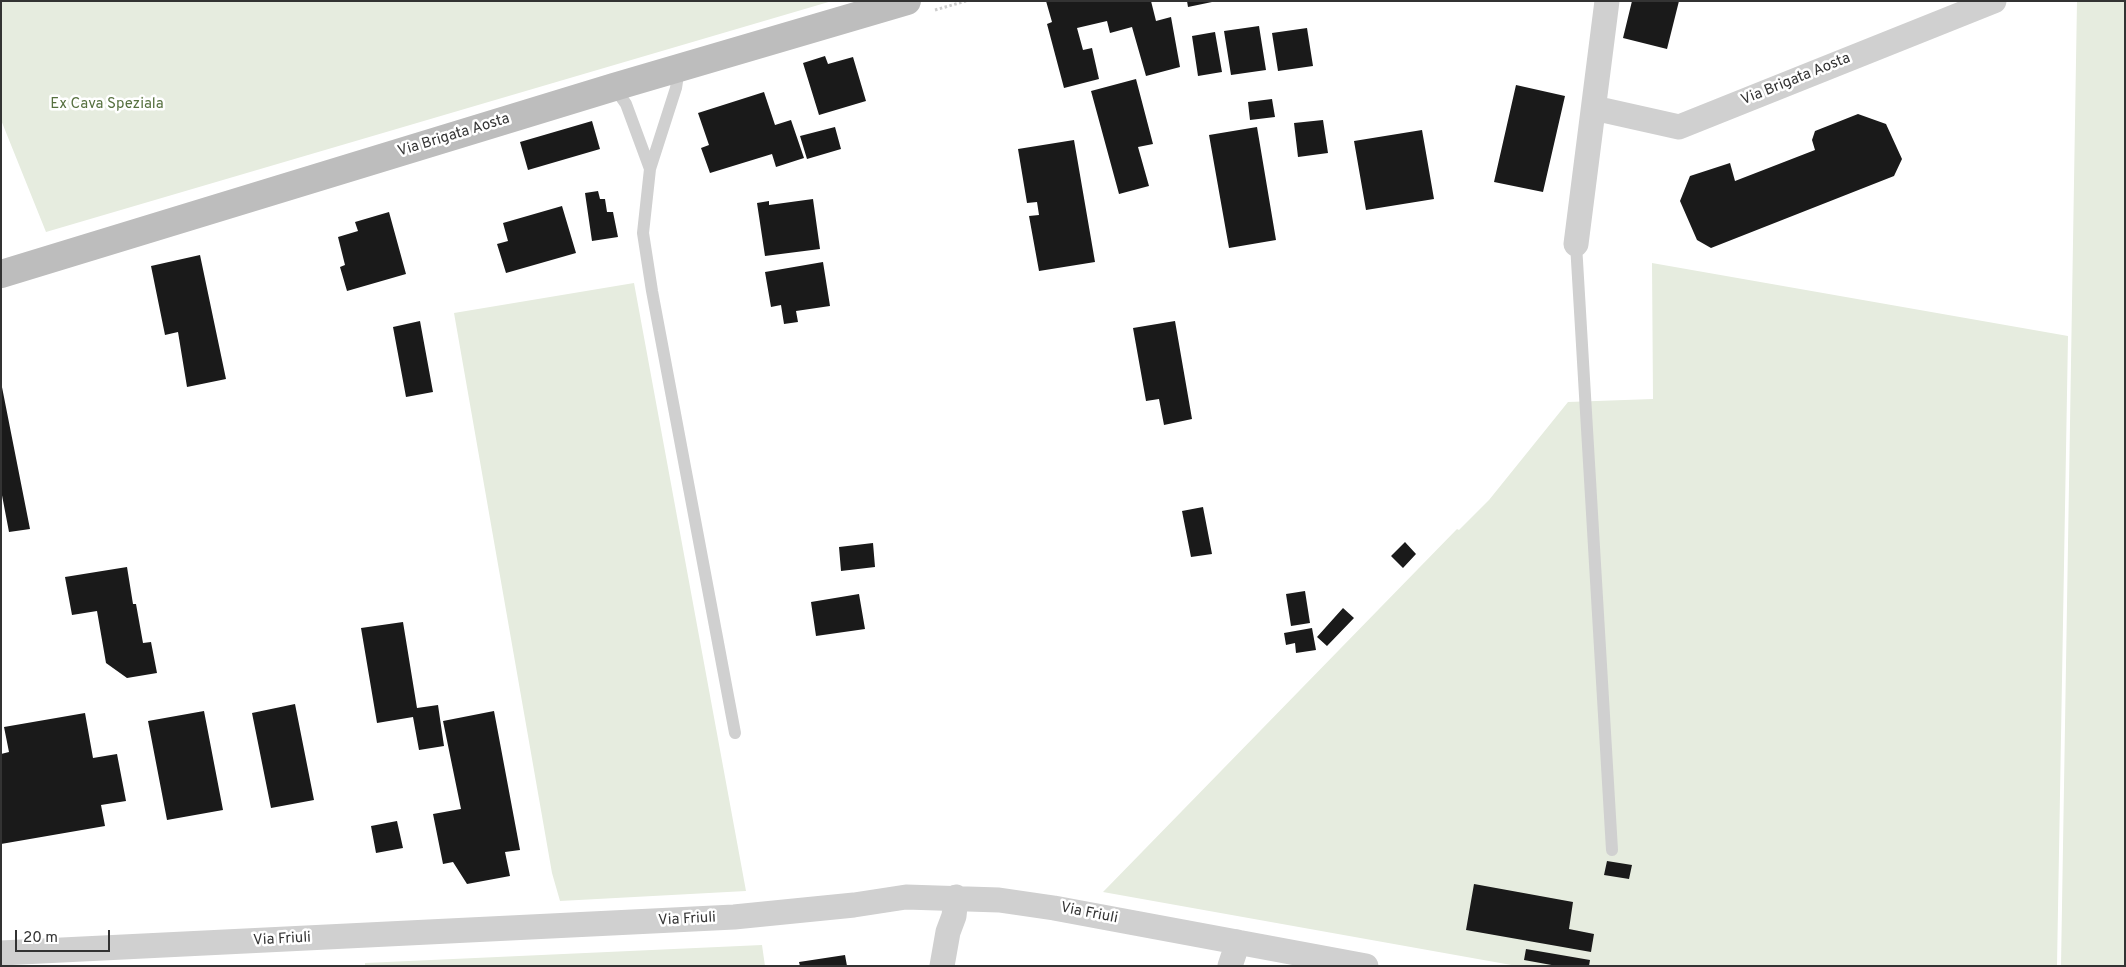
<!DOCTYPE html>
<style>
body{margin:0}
#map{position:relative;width:2126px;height:967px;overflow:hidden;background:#fff;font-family:Overpass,sans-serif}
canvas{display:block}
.frame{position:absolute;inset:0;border:2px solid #333;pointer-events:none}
.scale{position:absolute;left:15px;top:930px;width:95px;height:22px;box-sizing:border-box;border:2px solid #333;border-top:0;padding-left:6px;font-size:15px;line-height:18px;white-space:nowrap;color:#333;-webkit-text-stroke:4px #fff;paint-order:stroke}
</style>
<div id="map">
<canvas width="2126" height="967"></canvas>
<div class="frame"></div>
<div class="scale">20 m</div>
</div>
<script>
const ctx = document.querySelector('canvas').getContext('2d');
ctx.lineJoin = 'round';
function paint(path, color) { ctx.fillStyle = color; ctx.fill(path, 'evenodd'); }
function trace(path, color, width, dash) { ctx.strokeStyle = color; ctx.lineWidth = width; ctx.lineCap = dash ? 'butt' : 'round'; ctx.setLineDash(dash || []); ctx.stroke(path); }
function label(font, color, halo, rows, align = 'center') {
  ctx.font = font + ' Overpass,sans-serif'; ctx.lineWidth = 5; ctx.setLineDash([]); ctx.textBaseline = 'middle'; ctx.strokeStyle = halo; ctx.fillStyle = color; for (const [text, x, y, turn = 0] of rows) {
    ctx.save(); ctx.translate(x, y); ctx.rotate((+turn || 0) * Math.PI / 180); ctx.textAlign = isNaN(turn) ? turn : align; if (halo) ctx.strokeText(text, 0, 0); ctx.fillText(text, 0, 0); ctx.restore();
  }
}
paint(new Path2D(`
 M1,1H832L46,232L1,120Z
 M2077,1H2125V966H2061Z
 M1652,263L2068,336L2057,966H1517L1103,892L1457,529L1459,530L1489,500L1568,402L1653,399Z
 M634,283L746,891L560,901L552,873L454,313Z
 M762,945L765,966H365V963Z`), '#e6ecdf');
paint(new Path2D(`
 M1046,1H1151L1156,21L1171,17L1180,67L1146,76L1132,27L1110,33L1107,21L1077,28L1083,50L1092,48L1099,79L1064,88L1047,24L1052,22Z
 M1187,1H1212V2L1188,7Z
 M1632,1H1679L1667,49L1623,38Z
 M1259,26L1266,70L1231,75L1224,31Z
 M1307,28L1313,66L1278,71L1272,33Z
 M1215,32L1222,72L1198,76L1192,36Z
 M825,56L828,64L853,57L866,101L819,115L803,63Z
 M1136,79L1153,144L1138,147L1149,186L1119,194L1091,91Z
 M1516,85L1565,96L1543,192L1494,182Z
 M764,92L775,125L791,120L804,158L776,167L772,154L710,173L701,148L709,145L698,113Z
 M1272,99L1275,117L1250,120L1248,102Z
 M1858,114L1886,124L1902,159L1894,176L1711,248L1697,240L1680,201L1690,176L1730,163L1735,181L1815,150L1812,140L1815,131Z
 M1323,120L1328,153L1298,157L1294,123Z
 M592,121L600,149L528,170L520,142Z
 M835,127L841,149L807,159L800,136Z
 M1257,127L1276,240L1229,248L1209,135Z
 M1422,130L1434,199L1366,210L1354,141Z
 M1074,140L1095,262L1039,271L1029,216L1039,215L1037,202L1027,203L1018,149Z
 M598,191L600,199H605L607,212H613L618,237L592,241L585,193Z
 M813,199L820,249L765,256L757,203L769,201V205Z
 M562,206L576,253L506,273L497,244L508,241L503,223Z
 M389,212L406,274L347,291L340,267L345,265L338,237L358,231L355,222Z
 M200,255L226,379L187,387L178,332L165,335L151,266Z
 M823,262L830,306L796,311L798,322L784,324L781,305L771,307L765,272Z
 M420,321L433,392L406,397L393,327Z
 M1175,321L1192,419L1164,425L1159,399L1146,401L1133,328Z
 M1,382L30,529L9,532L1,490Z
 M1203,507L1212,554L1191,557L1182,511Z
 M1405,542L1416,554L1403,568L1391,556Z
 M873,543L875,567L841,571L839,547Z
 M127,567L133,604H136L143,643L151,642L157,673L127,678L106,663L97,611L72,615L65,577Z
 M1305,591L1310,623L1291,626L1286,594Z
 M859,594L865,629L816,636L811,602Z
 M1343,608L1354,618L1327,646L1317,637Z
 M403,622L417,708L438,705L444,746L419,750L413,717L377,723L361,628Z
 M1312,628L1316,650L1296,653L1295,643L1286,645L1284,633Z
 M295,704L314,800L271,808L252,713Z
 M204,711L223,810L167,820L148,721Z
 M494,711L520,850L505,852L510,876L467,884L453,862L443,864L433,814L461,809L443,721Z
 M85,713L93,758L117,754L126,801L101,805L105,826L1,844V754L9,752L4,727Z
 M397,821L403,848L376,853L371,826Z
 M1607,861L1632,865L1629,879L1604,875Z
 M1474,884L1573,902L1569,929L1594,934L1591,952L1466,930Z
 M1526,949L1590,960L1589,966H1557L1524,960Z
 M845,955L847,966H800L799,962Z`), '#1a1a1a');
trace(new Path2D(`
 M935,10L966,1`), '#cdcdcd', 3, [2.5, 2.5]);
trace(new Path2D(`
 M679,68L676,88L650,169L643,233L652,291L735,733
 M614,87L626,104L650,169
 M1576,244L1612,850`), '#d0d0d0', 12);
trace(new Path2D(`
 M1594,108L1679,127L1994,1
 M1576,244L1607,1
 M1,953L734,917L854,905L906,897L999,900L1054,908L1366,966
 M942,966L948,932L954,916L956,897
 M1230,966L1238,942`), '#d0d0d0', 25);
trace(new Path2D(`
 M1,274L614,87L907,1`), '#bdbdbd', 28);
label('15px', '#333', '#fff', [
 ["Via Brigata Aosta",1796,80,-22],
 ["Via Brigata Aosta",454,136,-17],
 ["Via Friuli",1089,914,11],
 ["Via Friuli",687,920,-3],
 ["Via Friuli",282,940,-3]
]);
label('15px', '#56703f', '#fff', [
 ["Ex Cava Speziala",107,105]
]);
</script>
